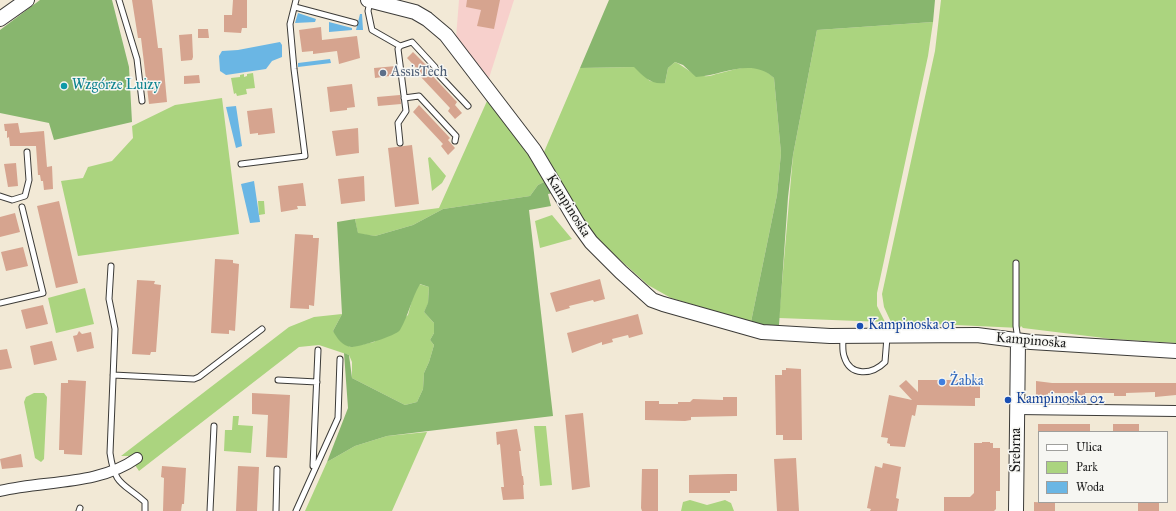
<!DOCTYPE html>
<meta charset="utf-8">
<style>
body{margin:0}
#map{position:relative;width:1176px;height:511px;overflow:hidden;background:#f2e9d6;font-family:"IM FELL Great Primer",serif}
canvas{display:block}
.legend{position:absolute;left:1038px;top:431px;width:130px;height:72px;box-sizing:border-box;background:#f6f6f2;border:1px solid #9f9f9c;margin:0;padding:5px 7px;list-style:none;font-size:12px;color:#1c1c1c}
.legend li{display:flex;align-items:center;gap:8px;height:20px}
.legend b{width:20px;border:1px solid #9f9f9c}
</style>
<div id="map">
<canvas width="1176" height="511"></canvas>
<ul class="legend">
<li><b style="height:5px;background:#fff"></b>Ulica</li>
<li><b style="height:11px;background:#abd47f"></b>Park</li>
<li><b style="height:11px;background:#6ab6e4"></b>Woda</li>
</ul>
</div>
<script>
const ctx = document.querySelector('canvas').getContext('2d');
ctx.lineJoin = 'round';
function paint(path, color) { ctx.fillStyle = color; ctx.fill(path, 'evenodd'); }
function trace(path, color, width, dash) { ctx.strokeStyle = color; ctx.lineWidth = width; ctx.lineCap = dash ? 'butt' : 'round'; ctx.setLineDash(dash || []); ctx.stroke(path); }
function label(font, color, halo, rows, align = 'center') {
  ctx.font = font + ' "IM FELL Great Primer",serif'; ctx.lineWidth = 3; ctx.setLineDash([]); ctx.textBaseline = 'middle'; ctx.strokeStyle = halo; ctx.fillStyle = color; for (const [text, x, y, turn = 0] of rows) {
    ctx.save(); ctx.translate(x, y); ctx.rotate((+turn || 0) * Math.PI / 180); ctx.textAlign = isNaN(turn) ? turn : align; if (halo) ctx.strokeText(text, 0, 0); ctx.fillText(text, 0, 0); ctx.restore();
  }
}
paint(new Path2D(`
 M459,0H514L489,78L456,38Z`), '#f7d0cc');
paint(new Path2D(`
 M941,0H1176V343L1112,339L1023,328L1021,326L1020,328L891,322L884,307L882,294L935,51Z
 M933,22L928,56L877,293V306L885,322L779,318L793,155L817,30Z
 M675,62C685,66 692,76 704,76C708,77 713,75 716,74C739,69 756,60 774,78L781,153L777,195L751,322L671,298L648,285L597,239L582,218L544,152L580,68L635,67L650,81L665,83L668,68Z
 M253,73L255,88L246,89L247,94L237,96L236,93L234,94L231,78L240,77V75L244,74V77L247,76V74Z
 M222,98L239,234L78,256L61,181L83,178L88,167L112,161L133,138L132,126L175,105Z
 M487,101L526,149L546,181L538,185L530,196L443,209L413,225L375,236L358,234L355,219L439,208Z
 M430,157L446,176L442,183L432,191L428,158Z
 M258,201H264L265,214L259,215Z
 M552,215L572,239L540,248L535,221Z
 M419,284L429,287L428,304L424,312L434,323V333L430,340L434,345L429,362L424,373L423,389L417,402L405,405L352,378V362L349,355L319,345L299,347L139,471L135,465L141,460L130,458L128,456H121L289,327L314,317L342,314L333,331L350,347L374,342L408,315L413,296Z
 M85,288L94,324L56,333L48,298Z
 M34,393H44L47,397L44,459L41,462L35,458L24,402L26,397Z
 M233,416H239L238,425L253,426L251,453L224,451L225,430H232Z
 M534,426H546L552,485L540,486Z
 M427,432L392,511H305L327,462L355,446L387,436Z
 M690,500L707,505L725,500L731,503L734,511H681L683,502Z`), '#abd47f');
paint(new Path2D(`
 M40,0H112L129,67L132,122L54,140L49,123L0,113V30Z
 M609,0H935L933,22L817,30L793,155L788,197L779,325L768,326L751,322L777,195L781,153L774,78C752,57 723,75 696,77L683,65L675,62L668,68L665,83C651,85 643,76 634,67L580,68Z
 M546,181L553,193L548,194L551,206L529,210L553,416L387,436L355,446L327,462L348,408L344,353L349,355L352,378L405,405L417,402L423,389L424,373L429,362L434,345L430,340L434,333V323L424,312L428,303L429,287L420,284C411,299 409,315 400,330C396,336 359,347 351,347C342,346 337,338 333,331L342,314L337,222L355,219L358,233L375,236L413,225L443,209L530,196L538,185Z`), '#88b66e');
paint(new Path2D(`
 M298,13L316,19L315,22L295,23Z
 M360,14H362L363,30H356Z
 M329,22L352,28V30L329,32Z
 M280,42L282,45V57L272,61L266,69L226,75L220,71L219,56L222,51L238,50Z
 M330,59L331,63L298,67V63Z
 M236,106L242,146L236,148L226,107Z
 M254,181L260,222L250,223L241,184Z`), '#6ab6e4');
paint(new Path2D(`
 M132,0H152L158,48H162L167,102L149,104L141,38H138Z
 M233,0H247V28H242L241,33L224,32V15H232Z
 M467,0H500L494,29L477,26L481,10L466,7Z
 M321,27L322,40L357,36L360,58L339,64L337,51L313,54V51L302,52L299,30Z
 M198,29H208L209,38H198Z
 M192,34L193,57L192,60L181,61L179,35Z
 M413,52L429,68L427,70L457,102L455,105L462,113L455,119L448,111L450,108L420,76L422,74L407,58Z
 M396,66L397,75L375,78L374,68Z
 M199,75L200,83L184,84V76Z
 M352,84L355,107L347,108V110L330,112L327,87Z
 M400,95L401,104L378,106L377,97Z
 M419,105L450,138L448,140L455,148L448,155L441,146L443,144L413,112Z
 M272,108L275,133L258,135V133L250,134L247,111Z
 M18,123L20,133L44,131L47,167L52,166L53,189L44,190L43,181H41L40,175H38L36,146H10L9,137L7,138V131H5L4,124Z
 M358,128L359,153L336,156L332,131Z
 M412,145L419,204L395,207L388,148Z
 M16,163L18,186L8,187L4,164Z
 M364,176L365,201L341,204L338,179Z
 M303,183L306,206H297L298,209L281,212L278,186Z
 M59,201L78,283L56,288L37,206Z
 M15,213L20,232L0,237V217Z
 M295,234L313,235V238H319L314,306L309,305V309L290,308Z
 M23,247L28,266L6,271L1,252Z
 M215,259L233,260V263L239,264L235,331L229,330V334L211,333Z
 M600,279L605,299L594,302L593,300L569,306L570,308L556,312L550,293Z
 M137,280L155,281L154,284L161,285L156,352H151L150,355L132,354Z
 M43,305L48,324L26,329L21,310Z
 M638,314L643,334L629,338L628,335L612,339L613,342L602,345V342L572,353L567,333Z
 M79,331L82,334L91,332L94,348L77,352L73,336L77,335Z
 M52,341L57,360L34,365L30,346Z
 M7,349L12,368L0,370V350Z
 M786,368L801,369L802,440H783V435H776L775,375H782V370H786Z
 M68,380L86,381L82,455L64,454V450H59L61,383H68Z
 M906,380L918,392V380H980V398H975V406L917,405L915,416L912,415L905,447L890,446V444L887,443L888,438L881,437L889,395L912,400L899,386Z
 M1036,381L1052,383H1176V395L1155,397V392L1126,393V396H1114V393H1085V396H1074V393H1048V396L1036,395Z
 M252,393L290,395L287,458L266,457L268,415L252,414Z
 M723,397H737V416L691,417V420L685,421L645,420V401H659V404H678V402H690L693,399L723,400Z
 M583,413L590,487L572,490L565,415Z
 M1038,424H1090V432H1038Z
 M1113,424H1139V432H1113Z
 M517,429L521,451H519L522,476H523L524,485H523L524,499L503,500L501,487H504L500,444L497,445L496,432Z
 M982,442H990V443H993V448H1000V491H996V509L994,511H944V497H970L974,493V443H982Z
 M21,454L23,467L2,469L0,459Z
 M796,458L799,511H777L774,459Z
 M883,463L901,467L896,498L899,499L897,511H870L871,509L867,508L875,466L882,468Z
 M162,466L186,468L184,504H182L181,511H163L164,478L161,477Z
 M238,466L259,467L257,511H236Z
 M642,469H658V511H642L641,508Z
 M728,474H737V491H730V493H689V475Z
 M1034,502L1055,503V511H1034Z
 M1140,502H1159V511H1138V503Z`), '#d6a48f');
const lane = new Path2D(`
 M119,0L137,59L142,101
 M370,2L368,11L372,30L400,46L398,49L406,111L398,123L400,143
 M295,7L355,23
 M400,46L412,42L435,67L438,74L468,106
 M404,98L419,96L456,136L455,141
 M241,164L305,156L294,69L290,24L296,0
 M0,196L12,200L25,196L29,180L27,152
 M1016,263V326L1018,340
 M111,266L109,299L115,329L110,453C115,487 123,482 145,502V511
 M0,303L43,293L22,207
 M843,337C843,343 842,350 844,356C850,377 872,375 885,362L887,337
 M113,375L194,379L199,377L262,329
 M278,380L317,382
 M313,466L318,350
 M79,511L80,508
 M210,511L214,426
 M276,511L277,469
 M296,511L338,418L340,359`);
const street = new Path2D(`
 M1017,409L1176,411
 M0,491C44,480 98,486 137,458`);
const secondary = new Path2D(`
 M368,0L415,12L427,19L446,35L534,150L578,224L591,242L621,272L652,300L663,304L762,332L830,336L977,335L1031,342L1176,351
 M0,19L27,0
 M1016,511L1018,341`);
trace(lane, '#3c3b38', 7);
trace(street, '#3c3b38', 12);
trace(secondary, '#3c3b38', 16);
trace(lane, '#fff', 5);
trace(street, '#fff', 10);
trace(secondary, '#fff', 14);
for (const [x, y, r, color] of [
 [383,73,4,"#5c6f8a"],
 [64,86,4,"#0f9aa8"],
 [860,326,4,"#1a4fb4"],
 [942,382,4,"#3f7fe0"],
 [1008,400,4,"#1a4fb4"]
]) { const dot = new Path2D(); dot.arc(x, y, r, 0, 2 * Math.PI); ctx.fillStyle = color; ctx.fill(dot); trace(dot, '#f6f6f2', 1.5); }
label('14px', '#4e5e75', '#f6f6f2', [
 ["AssisTech",391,73]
], 'left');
label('14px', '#0d838f', '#f6f6f2', [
 ["Wzgórze Luizy",72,86]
], 'left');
label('14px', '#1c1c1c', '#f6f6f2', [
 ["Kampinoska",568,206,58],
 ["Kampinoska",1031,341,5],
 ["Srebrna",1017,450,-90]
]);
label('14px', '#164399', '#f6f6f2', [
 ["Kampinoska 01",868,326],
 ["Kampinoska 02",1016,400]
], 'left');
label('14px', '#366cbe', '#f6f6f2', [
 ["Żabka",950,382]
], 'left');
</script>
